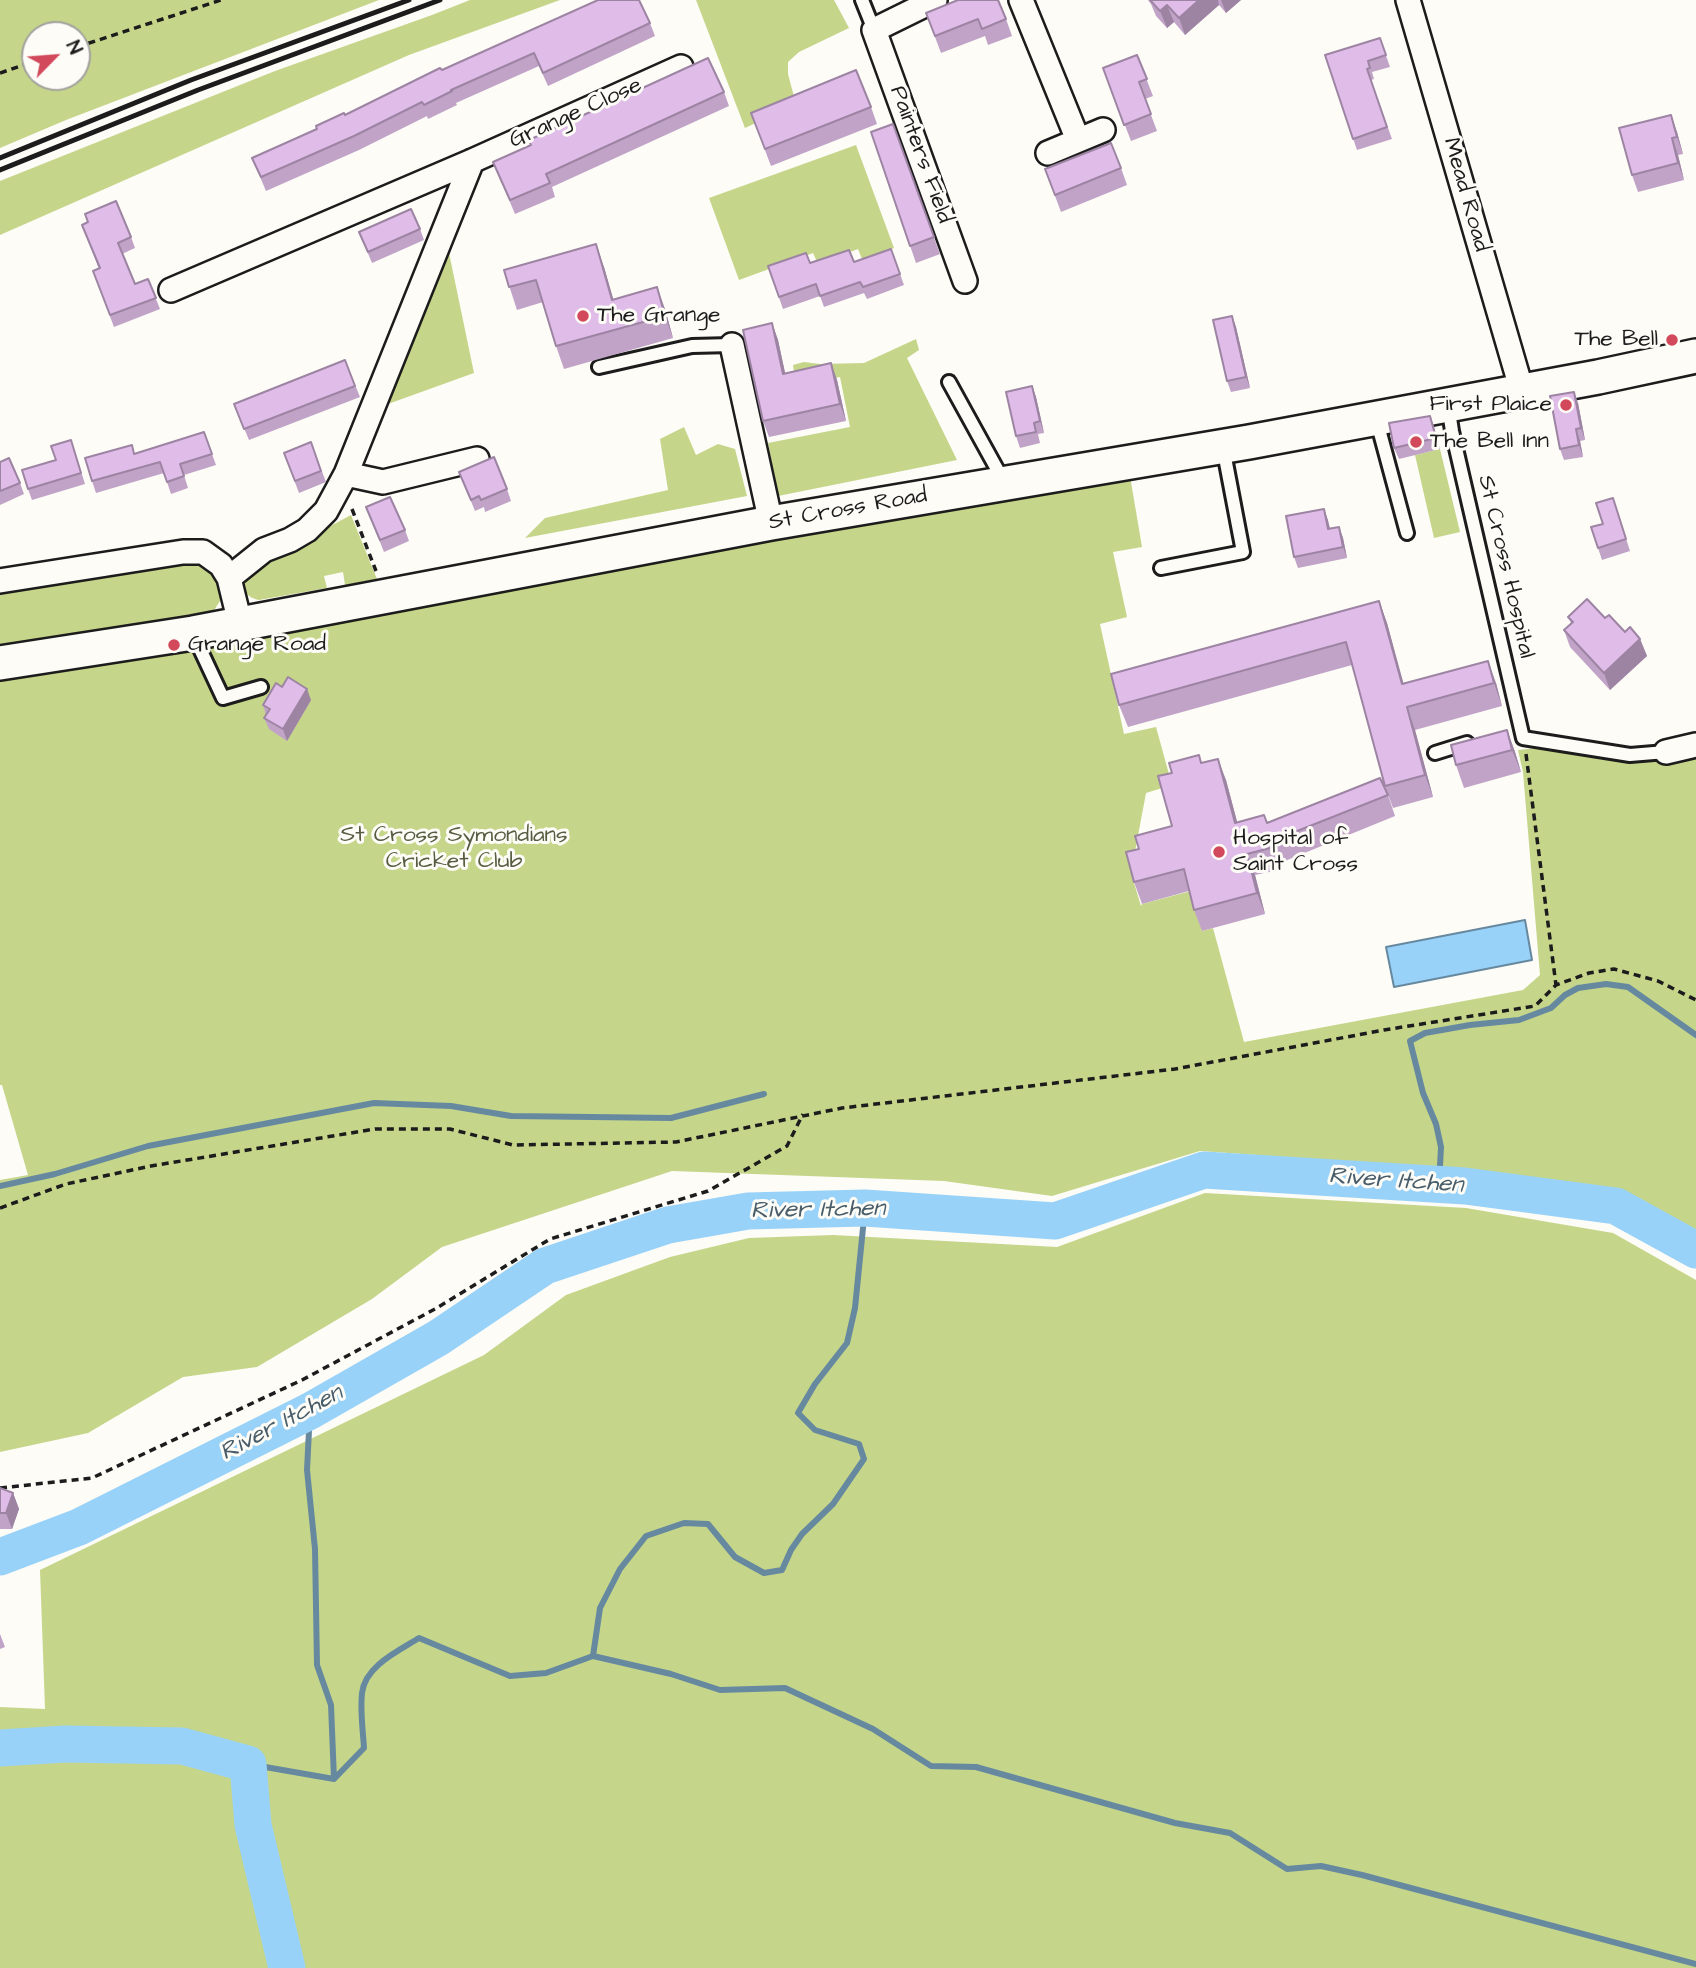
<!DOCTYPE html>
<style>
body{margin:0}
#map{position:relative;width:1696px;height:1968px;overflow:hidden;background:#fdfcf7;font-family:"Architects Daughter",sans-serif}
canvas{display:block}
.north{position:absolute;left:21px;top:21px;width:70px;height:70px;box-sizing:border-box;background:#fdfcf7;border:2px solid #a3a29f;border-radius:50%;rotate:65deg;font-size:19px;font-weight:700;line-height:28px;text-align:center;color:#1c1c1c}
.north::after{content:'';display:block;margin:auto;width:24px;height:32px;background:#d1495b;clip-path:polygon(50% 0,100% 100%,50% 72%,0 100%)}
</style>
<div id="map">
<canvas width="1696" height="1968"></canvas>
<div class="north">N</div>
</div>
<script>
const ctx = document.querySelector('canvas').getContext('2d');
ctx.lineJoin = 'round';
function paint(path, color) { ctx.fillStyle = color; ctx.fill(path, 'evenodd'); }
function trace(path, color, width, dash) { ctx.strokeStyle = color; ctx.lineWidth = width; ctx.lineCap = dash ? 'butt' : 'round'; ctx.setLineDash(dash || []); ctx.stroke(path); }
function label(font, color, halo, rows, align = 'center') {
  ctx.font = font + ' "Architects Daughter",sans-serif'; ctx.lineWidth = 6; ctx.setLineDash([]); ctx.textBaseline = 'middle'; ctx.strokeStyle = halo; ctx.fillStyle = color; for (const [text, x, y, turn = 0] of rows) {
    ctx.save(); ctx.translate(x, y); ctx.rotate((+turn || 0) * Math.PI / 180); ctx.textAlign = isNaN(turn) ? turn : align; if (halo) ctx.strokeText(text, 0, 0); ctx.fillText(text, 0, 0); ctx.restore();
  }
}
paint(new Path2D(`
 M0,0H379L66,120L0,148ZM35,35H77V77H35Z
 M470,0H560L409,55L0,235V181L275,71L432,15Z
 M696,0H834L849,28L799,52L788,62V74L796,104L745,128Z
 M856,145L894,248L862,259L858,249L818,264L813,253L739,280L709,198Z
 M448,248L474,373L388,404Z
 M916,339L919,350L907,358L957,460L778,496L768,443L850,427L840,377L796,386L793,365L804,362L820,364L864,363Z
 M684,427L696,455L718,444L735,449L747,496L525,538L545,518L668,490L660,439Z
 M1440,449L1460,532L1434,538L1415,455Z
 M1130,476L1142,547L1113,552L1127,617L1100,624L1124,734L1156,727L1172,785L1146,793L1131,873L1141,906L1142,904L1191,891L1202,931L1213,928L1244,1042L1523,990L1540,975L1523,772L1518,750L1546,747L1676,753L1696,758V1235L1631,1196L1578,1183L1468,1170L1200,1151L1052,1196L944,1181L672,1171L442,1247L372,1299L257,1367L183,1377L88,1433L0,1452V1180L28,1175L2,1085H0V673Z
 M351,515L377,579L345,585L343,572L324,576L327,588L259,600C246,597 244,591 240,579L248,570Z
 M177,562H203L221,580L223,596L210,617L0,652V591Z
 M1205,1193L1466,1208L1613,1233L1696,1280V1968H0V1707L45,1709L40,1570L484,1355L566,1295L670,1257L749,1238L833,1235L1057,1247Z`), '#c5d68a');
const water = new Path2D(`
 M1525,920L1532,960L1394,987L1386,947Z`);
paint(water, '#99d2f8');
trace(water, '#6789a0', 2);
trace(new Path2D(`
 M1439,1185L1441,1147L1436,1124L1423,1093L1410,1041L1425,1033L1470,1025L1519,1020L1551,1008L1565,995L1578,988L1606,984L1628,987L1696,1035
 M0,1186L55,1174L148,1146L374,1103L451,1106L511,1116L671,1118L764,1094
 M310,1411L307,1470L315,1549L317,1665L331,1705L334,1779
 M593,1656L600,1608L620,1569L646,1536L684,1523L708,1524L735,1557L764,1573L782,1570L791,1550L802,1534L833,1504L864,1459L859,1444L815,1430L798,1413L815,1384L847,1343L855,1308L865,1208
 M248,1764L334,1779L364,1748C363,1731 360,1711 362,1693C365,1666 398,1651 419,1638L510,1676L546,1673L593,1656L671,1674L720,1690L785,1688L873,1729L931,1766L976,1767L1175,1823L1230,1833L1287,1869L1321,1866L1362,1875L1696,1964`), '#6789a0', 6);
trace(new Path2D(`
 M0,1557L79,1527L310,1411L438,1338L545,1266L668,1225L748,1211L865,1208L1055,1221L1204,1170L1465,1186L1616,1206L1696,1250
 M0,1748L65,1744L182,1746L248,1764L253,1825L287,1968`), '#99d2f8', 37);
const service = new Path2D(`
 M862,0L874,30
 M599,367L692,346L732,345
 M949,382L1003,480
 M1448,405L1452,431L1523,738L1630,755L1666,752
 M1376,418L1407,533
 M1161,568L1243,552L1223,447
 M194,636L223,698L261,687
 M1435,753L1467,743`);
const minor = new Path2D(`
 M935,0L874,30L965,281
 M1021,0L1078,140
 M1408,0L1522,391
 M1048,153L1103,130
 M171,290L472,161L681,67
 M732,345L771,523
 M346,474L383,482L477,459
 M229,578L264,550L290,540L307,530L326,511L346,474L472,161
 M0,581L183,552H203L221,565L229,578L240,623
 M1666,752L1696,745`);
const secondary = new Path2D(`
 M0,663L193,633L771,523L1249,442L1598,377L1696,356`);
trace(service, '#1c1c1c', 18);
trace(minor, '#1c1c1c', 28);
trace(secondary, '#1c1c1c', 38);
trace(new Path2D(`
 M77,47L221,0
 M0,73L35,61
 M352,509L376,571
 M1526,754L1556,985
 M0,1208L66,1184L151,1166L375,1129H450L513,1145L676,1142L842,1108L1175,1069L1384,1030L1535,1006L1556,985L1589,973L1614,969L1658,981L1696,1000
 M0,1488L92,1478L302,1380L435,1309L550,1239L708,1191L787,1146L803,1114`), '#1c1c1c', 3.5, [7, 5]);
trace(service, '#fdfcf7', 12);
trace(minor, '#fdfcf7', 23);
trace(secondary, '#fdfcf7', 33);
trace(new Path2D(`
 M0,158L191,80L409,0
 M0,170L198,90L440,0`), '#1c1c1c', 5);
paint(new Path2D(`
 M1148,0H1241L1226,13L1219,5L1185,35L1174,22L1167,28L1156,16L1151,4Z
 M926,13L1006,19L1012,36L988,45L985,36L941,53Z
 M650,23L655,36L548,86L539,66L456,103L457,105L428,119L427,116L359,150L266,191L252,158L442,70Z
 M1380,38L1390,67L1372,72L1374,79L1371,80L1392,139L1357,150L1325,55Z
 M1137,55L1153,96L1145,99L1157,131L1131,141L1103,68Z
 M724,92L729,106L552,187L555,197L515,214L493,162Z
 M871,107L877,124L771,166L751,113Z
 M893,124L940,254L916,263L871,132Z
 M1677,132L1683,154L1678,155L1684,180L1638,192L1632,175Z
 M1121,168L1127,185L1061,212L1045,169Z
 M85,214L131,237L135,248L122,254L135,284L148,279L160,309L114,327L93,271L99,269L82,225L88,223Z
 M420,229L424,240L372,263L359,232Z
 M891,249L904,285L867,299L864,293L824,307L820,296L783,309L768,266L810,263L854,262Z
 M604,267L613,300L665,309L673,338L564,369L556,346L543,302L517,310L504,270Z
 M1232,316L1236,327L1250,388L1231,392L1227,381Z
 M772,323L778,340L785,373L831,363L837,380L846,421L769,437L763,421Z
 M345,360L360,397L249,440L234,404Z
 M1032,386L1036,397L1044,433L1038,434L1040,443L1020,448L1016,436Z
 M1578,403L1585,440L1580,441L1583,457L1564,460L1560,449Z
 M1434,427L1440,449L1399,459L1394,448Z
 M204,432L216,465L184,475L188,488L171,494L164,473L96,493L92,481L135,454Z
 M71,440L85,484L32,500L28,489L56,460Z
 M311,442L326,482L299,493L284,453Z
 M0,462L20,483L24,494L0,505Z
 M459,472L507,489L511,501L485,512L484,507L475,511Z
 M1613,498L1630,551L1602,560L1598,548L1603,524Z
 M366,507L405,530L409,541L384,552Z
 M1324,509L1330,528L1339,527L1343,538L1347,558L1298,568L1294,557Z
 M1379,601L1387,623L1403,684L1496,683L1502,706L1415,730L1433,797L1393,808L1385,786L1352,665L1128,727L1119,705Z
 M1568,617L1605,618L1625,632L1640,639L1647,656L1610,690L1570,647L1564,630L1571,623Z
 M282,687L311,700L287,741L269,729L264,718L266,715L263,705Z
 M1507,730L1515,752L1521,772L1464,788L1456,765Z
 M1202,763L1226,780L1237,822H1267L1388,795L1395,816L1280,863L1282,869L1255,875L1265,914L1202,931L1194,910L1189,891L1142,904L1134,882L1139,849L1172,826Z
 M0,1488L13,1493L19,1509L12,1529H0Z
 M0,1634L5,1647L0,1649Z`), '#c1a3c8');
paint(new Path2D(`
 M1199,0H1218L1219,5L1185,35L1179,18Z
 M1221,0H1241L1226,13Z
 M1167,5L1174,22L1167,28L1160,11Z
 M1671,115L1677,132L1683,154L1677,137Z
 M1672,138L1678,155L1684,180L1678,163Z
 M596,244L604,267L620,322L612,300Z
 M657,287L665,309L673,338L665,316Z
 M1232,316L1236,327L1250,388L1246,377Z
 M772,323L778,340L789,391L783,374Z
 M831,363L837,380L846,421L840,404Z
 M1032,386L1036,397L1044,433L1040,421Z
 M1574,392L1578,403L1585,440L1581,428Z
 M1430,416L1434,427L1440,449L1436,438Z
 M1576,429L1580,441L1583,457L1579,445Z
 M1324,509L1328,520L1332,540L1328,529Z
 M1339,527L1343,538L1347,558L1343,547Z
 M1379,601L1387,623L1410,707L1402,684Z
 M1640,639L1647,656L1610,690L1604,673Z
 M1488,661L1496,683L1502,706L1494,683Z
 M307,689L311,700L287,741L283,729Z
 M1407,707L1415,730L1433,797L1425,775Z
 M1507,730L1515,752L1521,772L1512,750Z
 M1218,759L1226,780L1243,844L1235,823Z
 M1247,854L1255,875L1265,914L1257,893Z
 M13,1493L19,1509L12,1529L6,1513Z`), '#9d84a3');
const building = new Path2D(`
 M598,0H639L650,23L543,73L534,53L451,90L452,91L424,105L422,102L354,136L261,177L252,158L317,129L316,126L344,113L345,115L440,68L442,70Z
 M958,0H998L1006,19L982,29L978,19L935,36L926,13Z
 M1150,0H1199L1179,18L1167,5L1160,11Z
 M1380,38L1386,55L1368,61L1370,68L1367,69L1387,127L1353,139L1325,55Z
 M1137,55L1147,79L1139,82L1151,114L1124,125L1103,68Z
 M708,58L724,92L546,174L550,183L510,200L493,162L531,145L529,140Z
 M856,70L871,107L765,149L751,113Z
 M1671,115L1677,137L1672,138L1678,163L1632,175L1619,128Z
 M893,124L934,237L910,246L871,132Z
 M1111,143L1121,168L1055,195L1045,169Z
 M116,201L131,237L118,243L135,284L148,279L156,298L110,315L93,271L100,268L82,225L88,222L85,214Z
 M411,209L420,229L368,252L359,232Z
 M596,244L612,300L657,287L665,316L556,346L536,280L509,287L504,270Z
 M891,249L900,274L863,287L860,282L820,296L816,284L779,297L768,266L806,253L810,263L849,250L854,262Z
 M1232,316L1246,377L1227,381L1213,320Z
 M772,323L783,374L831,363L840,404L763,421L743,330Z
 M345,360L355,386L244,429L234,404Z
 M1032,386L1040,421L1034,423L1036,432L1016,436L1006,392Z
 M1574,392L1581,428L1576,429L1579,445L1560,449L1550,396Z
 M1430,416L1436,438L1394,448L1389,423Z
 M204,432L212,454L180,464L184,476L167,482L160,462L92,481L85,458L132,445L134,454Z
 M71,440L81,473L28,489L22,470L56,460L51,446Z
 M311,442L321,471L295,481L284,453Z
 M494,457L507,489L481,500L479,496L471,500L459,472Z
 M9,458L20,483L0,491V462Z
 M390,497L405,530L380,540L366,507Z
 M1613,498L1626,539L1598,548L1591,527L1603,524L1596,503Z
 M1324,509L1328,529L1339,527L1343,547L1294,557L1286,516Z
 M1587,599L1605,618L1609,615L1625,632L1630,627L1640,639L1604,673L1564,630L1573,622L1568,617Z
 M1379,601L1402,684L1488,661L1494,683L1407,707L1425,775L1385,786L1346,642L1119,705L1111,674Z
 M288,677L307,689L283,729L264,718L270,709L263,705L276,683L282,687Z
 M1507,730L1512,750L1456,765L1451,745Z
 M1199,755L1201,763L1218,759L1235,823L1264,815L1267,823L1380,778L1388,795L1272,841L1274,847L1247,854L1257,893L1194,910L1184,869L1134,882L1126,852L1139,849L1135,836L1172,826L1158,776L1172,773L1169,763Z
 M0,1488L13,1493L6,1513H0Z`);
paint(building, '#e0bde9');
trace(building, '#9d84a3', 2);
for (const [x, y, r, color] of [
 [583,316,7,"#d1495b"],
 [1672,340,7,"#d1495b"],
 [1566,405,7,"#d1495b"],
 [1416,442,7,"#d1495b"],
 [174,645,7,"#d1495b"],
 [1219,852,7,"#d1495b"]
]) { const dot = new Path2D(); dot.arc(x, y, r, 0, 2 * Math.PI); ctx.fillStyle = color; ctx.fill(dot); trace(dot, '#fdfcf7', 2.5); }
label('23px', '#1c1c1c', '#fdfcf7', [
 ["Grange Close",576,114,-24],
 ["Painters Field",920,155,70],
 ["Mead Road",1465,195,74],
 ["St Cross Road",848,510,-10],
 ["St Cross Hospital",1505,567,77]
]);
label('23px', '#1c1c1c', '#fdfcf7', [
 ["The Grange",597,316],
 ["The Bell",1658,340,"right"],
 ["First Plaice",1552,405,"right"],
 ["The Bell Inn",1430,442],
 ["Grange Road",188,645],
 ["Hospital of",1233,839],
 ["Saint Cross",1233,865]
], 'left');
label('23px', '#575d42', '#fdfcf7', [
 ["St Cross Symondians",454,836],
 ["Cricket Club",454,862]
]);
label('italic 24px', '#485c69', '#fdfcf7', [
 ["River Itchen",1396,1182,4],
 ["River Itchen",818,1211,-1],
 ["River Itchen",282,1424,-28]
]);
</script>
